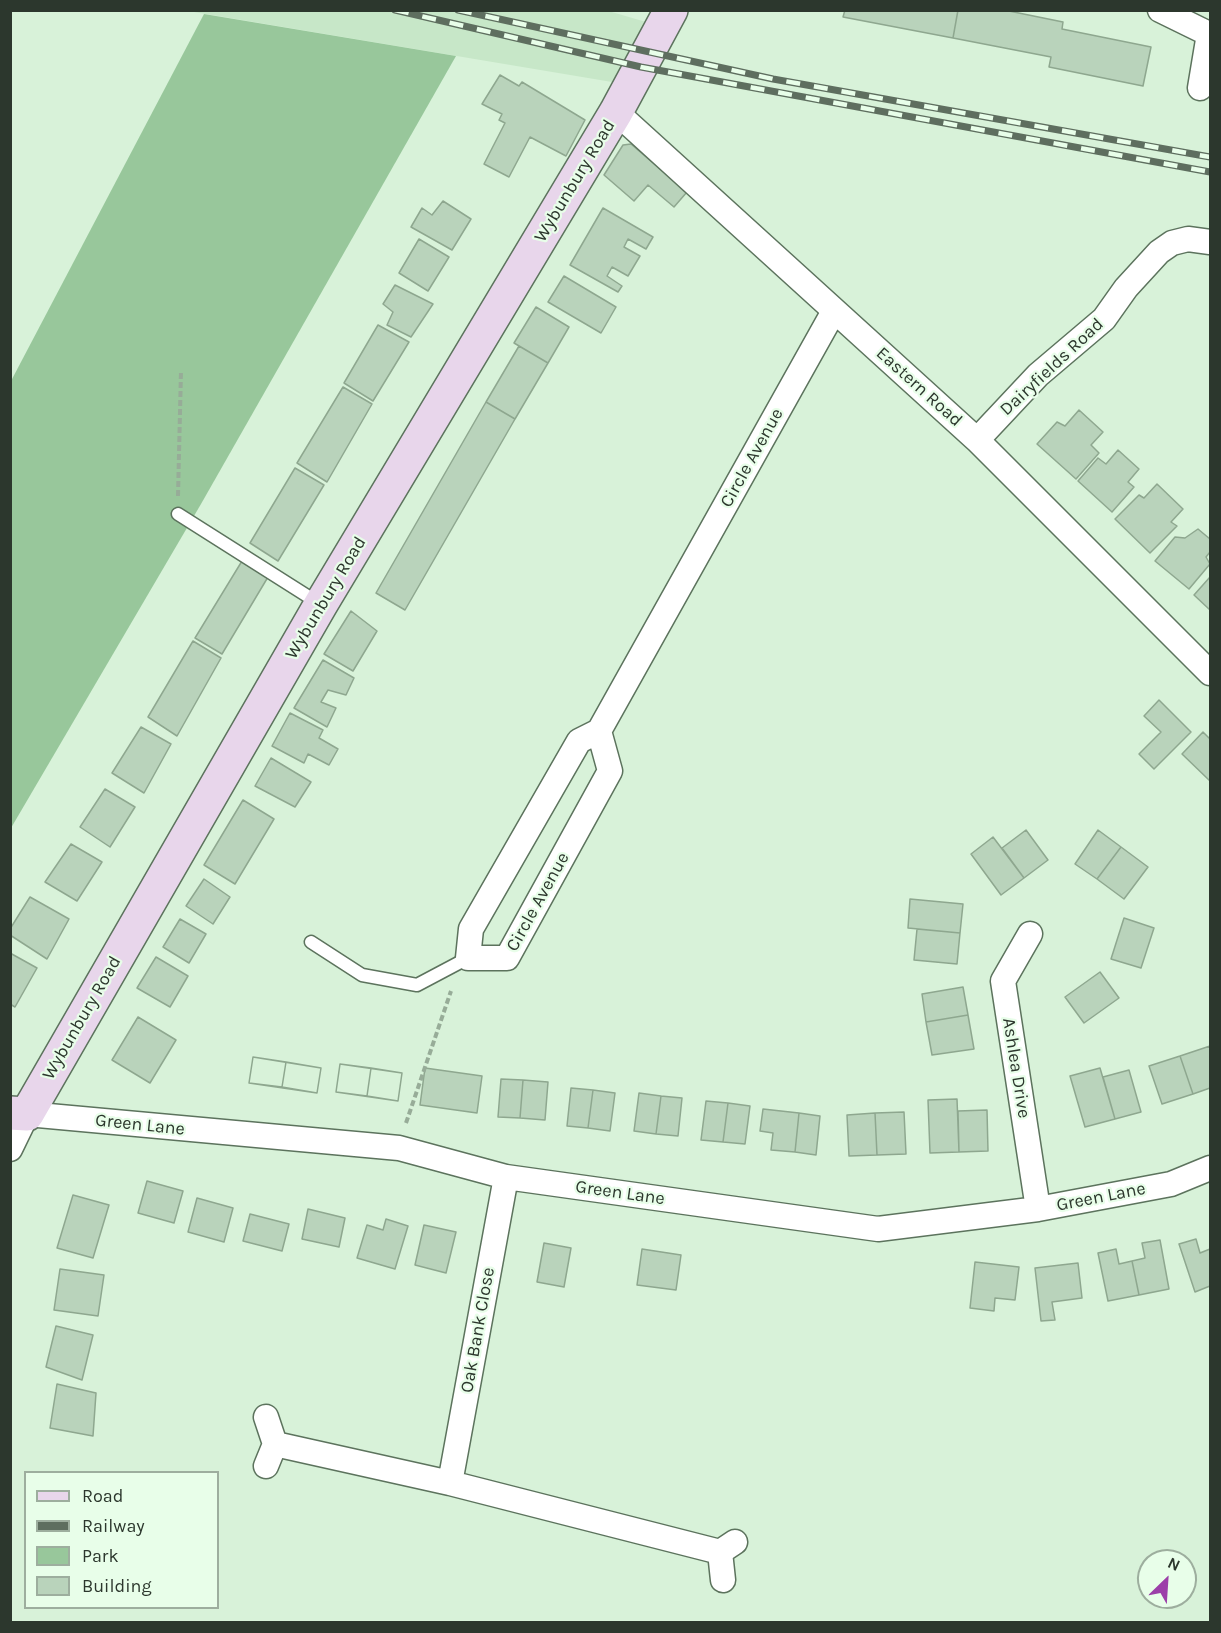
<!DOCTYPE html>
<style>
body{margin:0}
#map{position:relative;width:1221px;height:1633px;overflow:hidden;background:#d8f2d9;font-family:Karla,sans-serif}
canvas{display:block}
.frame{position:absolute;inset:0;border:12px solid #2c372d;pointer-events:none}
.legend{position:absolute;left:24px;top:1471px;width:195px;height:138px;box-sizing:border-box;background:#e8fee9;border:2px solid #9dae9e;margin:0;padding:8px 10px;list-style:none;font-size:18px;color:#2c372d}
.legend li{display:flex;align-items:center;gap:12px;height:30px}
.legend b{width:30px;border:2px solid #9dae9e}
.north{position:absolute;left:1137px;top:1549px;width:60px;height:60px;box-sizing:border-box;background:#e8fee9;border:2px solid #9dae9e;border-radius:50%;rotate:25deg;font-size:16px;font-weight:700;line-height:24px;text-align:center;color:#2c372d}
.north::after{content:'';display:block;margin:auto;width:21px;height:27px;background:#9c3fa9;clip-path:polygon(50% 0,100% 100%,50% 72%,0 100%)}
</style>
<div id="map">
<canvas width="1221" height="1633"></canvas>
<div class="frame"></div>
<ul class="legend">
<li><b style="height:8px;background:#e8d6eb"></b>Road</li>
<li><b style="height:8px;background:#5e6e5f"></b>Railway</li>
<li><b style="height:16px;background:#98c79b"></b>Park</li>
<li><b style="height:16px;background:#b9d3bb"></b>Building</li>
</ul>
<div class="north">N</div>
</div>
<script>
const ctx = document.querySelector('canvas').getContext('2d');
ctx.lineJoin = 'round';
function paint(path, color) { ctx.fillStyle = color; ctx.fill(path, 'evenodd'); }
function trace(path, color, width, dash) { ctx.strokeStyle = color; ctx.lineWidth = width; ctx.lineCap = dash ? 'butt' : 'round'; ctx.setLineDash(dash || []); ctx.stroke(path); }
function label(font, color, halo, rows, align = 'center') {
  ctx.font = font + ' Karla,sans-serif'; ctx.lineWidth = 4.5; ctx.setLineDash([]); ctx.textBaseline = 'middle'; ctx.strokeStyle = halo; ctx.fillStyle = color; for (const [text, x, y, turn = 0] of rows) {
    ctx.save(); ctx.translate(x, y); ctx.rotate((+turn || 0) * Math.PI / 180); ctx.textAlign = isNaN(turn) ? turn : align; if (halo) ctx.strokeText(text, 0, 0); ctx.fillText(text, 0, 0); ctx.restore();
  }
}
paint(new Path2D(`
 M605,10L646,22L612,82L188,11Z`), '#c7e7c8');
paint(new Path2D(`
 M204,14L456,56L201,504L11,828V381Z`), '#98c79b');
const building = new Path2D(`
 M845,10H958L953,38L843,17Z
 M958,10H1004L1063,22L1062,29L1151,47L1143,86L1049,67L1051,57L953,38Z
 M500,75L519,86L522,82L585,120L566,156L530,137L509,177L484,164L505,123L499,120L502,114L482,104Z
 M631,144L687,192L674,207L648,185L634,201L604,175L623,145Z
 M443,201L471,219L452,250L411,227L422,208L432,215Z
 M603,208L653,237L646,249L628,239L624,247L640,256L628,276L612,267L607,276L622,286L618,292L570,265Z
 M419,239L449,257L428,291L399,273Z
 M564,276L616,307L601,333L548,302Z
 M395,285L433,304L411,337L387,325L393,312L383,304Z
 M536,307L569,327L548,363L514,343Z
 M378,325L409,342L373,401L344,383Z
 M519,346L548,363L515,419L486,402Z
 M343,387L372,404L327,482L297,463Z
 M486,402L515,419L405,610L376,593Z
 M1079,410L1103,432L1091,445L1099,453L1076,479L1037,444L1057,422L1065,426Z
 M1118,450L1139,469L1128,482L1134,487L1112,512L1078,481L1098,458L1106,464Z
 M295,468L324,485L278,561L250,543Z
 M1157,484L1183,509L1171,522L1177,526L1150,553L1115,519L1139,495L1144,498Z
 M1198,529L1210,539V552L1206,557L1210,564L1189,589L1155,561L1175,537L1185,538Z
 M242,561L268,577L222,654L195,638Z
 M1210,577V610L1194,595Z
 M351,611L377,631L353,671L324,654Z
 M193,641L221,658L177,736L148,717Z
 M323,660L354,678L346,695L328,690L321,702L336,708L327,727L294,708Z
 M1159,700L1191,732L1154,769L1139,754L1161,732L1144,716Z
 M290,713L323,730L319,738L338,749L329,765L308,754L304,763L272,746Z
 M141,727L171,744L144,793L112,773Z
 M1203,732L1210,739V781L1182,754Z
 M271,758L311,782L295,807L255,786Z
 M105,789L135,807L110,847L80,827Z
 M243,800L274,819L235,884L204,865Z
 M1026,830L1048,860L1024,878L1002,848Z
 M1098,830L1121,847L1097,879L1075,864Z
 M993,837L1024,878L1001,895L971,854Z
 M71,844L102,862L77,901L45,882Z
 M1121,847L1148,867L1124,899L1097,879Z
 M204,879L230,897L213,924L186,906Z
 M30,897L69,919L47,959L10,935V929Z
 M910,899L963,904L960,933L908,928Z
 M1124,918L1154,928L1141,968L1111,959Z
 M180,919L206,934L189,963L163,947Z
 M917,929L960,933L957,964L914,960Z
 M10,953L37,968L15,1007L10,1004Z
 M156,957L188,976L170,1007L137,988Z
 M1100,972L1119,998L1084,1023L1065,997Z
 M963,987L968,1015L926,1022L922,994Z
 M968,1015L974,1049L932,1055L926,1022Z
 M138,1017L176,1040L150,1083L112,1060Z
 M1210,1046V1088L1193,1094L1180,1056Z
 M1180,1056L1193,1094L1162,1104L1149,1066Z
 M253,1057L321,1068L317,1093L249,1083Z
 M253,1057L286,1062L282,1087L249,1083Z
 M286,1062L321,1068L317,1093L282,1087Z
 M340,1064L402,1073L398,1101L336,1092Z
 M340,1064L371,1068L367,1096L336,1092Z
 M371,1068L402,1073L398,1101L367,1096Z
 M425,1068L482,1076L477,1113L420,1105Z
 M1100,1068L1115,1119L1085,1127L1070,1076Z
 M1129,1070L1141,1112L1115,1119L1103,1077Z
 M501,1079L523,1080L520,1118L498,1117Z
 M523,1080L548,1082L545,1120L520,1118Z
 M571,1088L593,1090L588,1128L567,1126Z
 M593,1090L615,1093L610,1131L588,1128Z
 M639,1093L661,1096L656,1134L634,1131Z
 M661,1096L682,1098L678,1136L656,1134Z
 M957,1099L959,1152L930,1153L928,1100Z
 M706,1101L728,1103L723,1142L701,1140Z
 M728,1103L750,1106L745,1144L723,1142Z
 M763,1109L799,1113L795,1152L771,1150L773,1133L760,1131Z
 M987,1110L988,1151L959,1152L958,1111Z
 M904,1112L906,1154L877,1155L875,1113Z
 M799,1113L820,1116L816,1155L795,1152Z
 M875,1113L877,1155L849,1156L847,1115Z
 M147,1181L183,1191L174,1223L138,1213Z
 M73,1195L109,1205L93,1258L57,1248Z
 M197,1198L233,1208L224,1242L188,1232Z
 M308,1209L345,1218L339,1247L302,1239Z
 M250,1214L289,1224L282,1251L243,1241Z
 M386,1219L408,1226L395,1269L357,1258L367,1225L383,1230Z
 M424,1225L456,1232L446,1273L415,1265Z
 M1196,1239L1200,1253L1210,1249V1286L1195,1292L1179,1244Z
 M1160,1240L1169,1289L1139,1295L1132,1261L1145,1258L1142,1243Z
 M544,1243L571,1248L564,1287L537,1282Z
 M642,1249L681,1255L676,1290L637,1285Z
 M1116,1249L1119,1264L1132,1261L1139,1295L1108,1301L1098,1253Z
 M975,1262L1019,1267L1015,1300L995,1298L994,1311L970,1308Z
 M1078,1263L1082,1298L1052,1302L1055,1320L1041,1321L1035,1268Z
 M60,1269L104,1275L98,1316L54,1310Z
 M56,1326L93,1335L82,1380L46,1367Z
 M57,1384L96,1393L93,1436L50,1428Z`);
paint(building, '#b9d3bb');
trace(building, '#8ea78f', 1.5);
const lane = new Path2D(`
 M178,514L320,604
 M311,942L362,975L417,985L468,958`);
const street = new Path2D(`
 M1160,10L1209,34L1200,88
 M616,112L977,440L1210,673
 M977,440L1038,375L1104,319L1126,288L1159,252L1172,243L1188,239L1210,242
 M599,731L610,771L507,958H468L471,929L579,741L599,731L834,311
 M1030,934L1003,981L1038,1209
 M10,1149L27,1114L399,1148L506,1177L878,1229L1038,1209L1171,1184L1210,1168
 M266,1417L275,1444L450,1483L720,1552L735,1542
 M266,1466L275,1444
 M450,1483L506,1177
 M720,1552L723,1580`);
const secondary = new Path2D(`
 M10,1113L27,1114L321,604L616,112L671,10`);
trace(lane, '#5c735d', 15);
trace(street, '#5c735d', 27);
trace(secondary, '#5c735d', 36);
trace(new Path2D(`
 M178,496L181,371
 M406,1123L451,991`), '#97ac98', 4, [6, 3]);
trace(lane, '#fff', 12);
trace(street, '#fff', 24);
trace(secondary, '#e8d6eb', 33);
const rail = new Path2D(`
 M395,10L641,67L1210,172
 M458,10L773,79L1210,157`);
trace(rail, '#5e6e5f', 7);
trace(rail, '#e8fee9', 4.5, [14]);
label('18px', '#2c372d', '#e8fee9', [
 ["Wybunbury Road",575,181,-59],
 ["Dairyfields Road",1052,367,-43],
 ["Eastern Road",919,387,42],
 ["Circle Avenue",752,458,-61],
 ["Wybunbury Road",326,598,-59],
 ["Circle Avenue",538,902,-61],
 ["Wybunbury Road",82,1018,-60],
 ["Ashlea Drive",1016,1068,81],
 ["Green Lane",140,1125,6],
 ["Green Lane",620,1193,8],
 ["Green Lane",1101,1197,-11],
 ["Oak Bank Close",478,1330,-80]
]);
</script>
